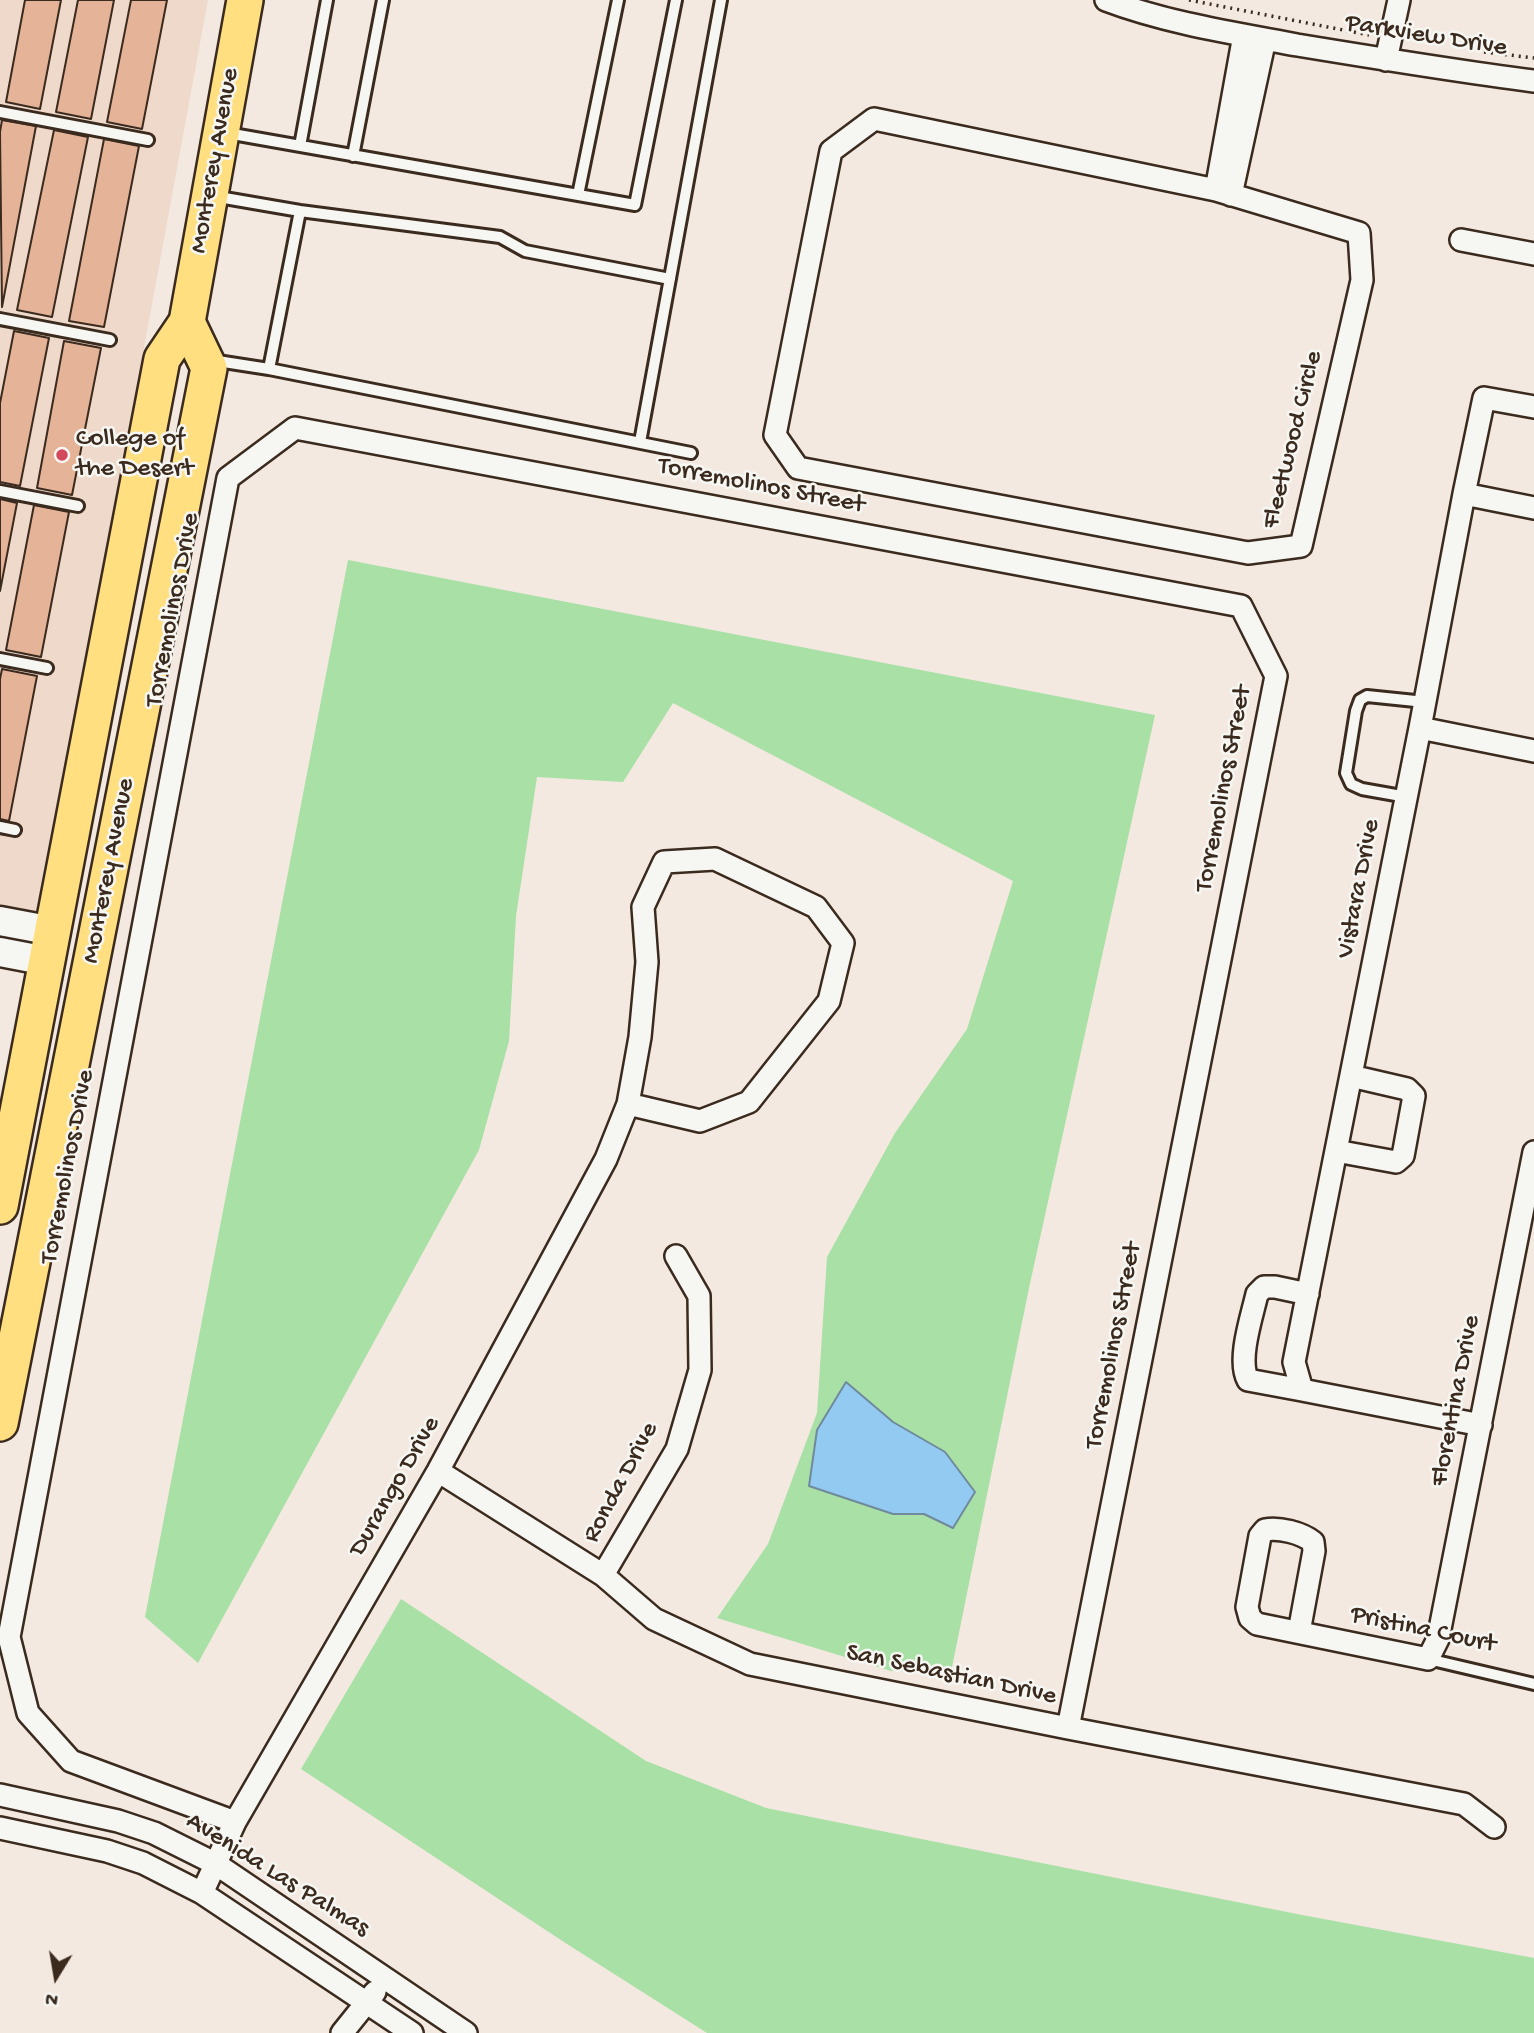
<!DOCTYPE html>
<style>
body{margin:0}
#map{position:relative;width:1534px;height:2033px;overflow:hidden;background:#f3e9e0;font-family:"Gochi Hand",sans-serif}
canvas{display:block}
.north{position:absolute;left:21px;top:1942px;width:70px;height:70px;-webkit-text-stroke:5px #f6f6f2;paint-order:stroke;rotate:191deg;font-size:19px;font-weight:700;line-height:28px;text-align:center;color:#3b2a1e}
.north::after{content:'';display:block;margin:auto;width:24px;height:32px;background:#3b2a1e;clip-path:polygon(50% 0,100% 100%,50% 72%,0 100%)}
</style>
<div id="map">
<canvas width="1534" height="2033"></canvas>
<div class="north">N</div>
</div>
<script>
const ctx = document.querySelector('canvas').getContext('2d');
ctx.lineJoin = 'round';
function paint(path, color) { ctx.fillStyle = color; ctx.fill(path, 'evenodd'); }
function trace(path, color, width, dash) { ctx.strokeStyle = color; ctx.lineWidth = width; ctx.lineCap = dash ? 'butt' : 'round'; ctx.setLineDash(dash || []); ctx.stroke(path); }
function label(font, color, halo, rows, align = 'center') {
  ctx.font = font + ' "Gochi Hand",sans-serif'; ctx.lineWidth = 5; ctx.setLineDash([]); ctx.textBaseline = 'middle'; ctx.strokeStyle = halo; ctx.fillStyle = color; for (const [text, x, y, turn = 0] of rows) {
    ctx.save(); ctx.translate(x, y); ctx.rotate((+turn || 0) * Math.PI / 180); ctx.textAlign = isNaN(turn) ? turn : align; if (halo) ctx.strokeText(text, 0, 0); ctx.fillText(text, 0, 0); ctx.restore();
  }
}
paint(new Path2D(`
 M0,0H208L39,918L0,911Z`), '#efd9ca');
paint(new Path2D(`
 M348,560L1155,715L1029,1288L951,1672L891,1671L717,1618L768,1544L817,1413L827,1257L895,1133L967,1029L1013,881L673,703L623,782L537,777L516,916L509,1041L479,1150L198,1663L145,1617Z
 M401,1599L646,1761L766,1808L1302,1915L1534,1958V2033H707L567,1944L301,1769Z`), '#a8e0a5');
const water = new Path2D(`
 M846,1382L893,1422L945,1452L975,1492L953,1528L924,1514H893L809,1486L817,1430Z`);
paint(water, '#93caf2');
trace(water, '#708a9d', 2);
const building = new Path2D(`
 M25,0H61L40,109L6,102Z
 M78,0H114L91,119L56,112Z
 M131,0H167L142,129L107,122Z
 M2,120L36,126L2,307L0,132Z
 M54,130L88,137L52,317L17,310Z
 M104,139L139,146L104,327L69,321Z
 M14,331L49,338L20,486L0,482V403Z
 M64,341L101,348L72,495L37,488Z
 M0,499L17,503L0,591Z
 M34,505L69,512L41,657L6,650Z
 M2,669L37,676L9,821L0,819V679Z`);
paint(building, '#e5b397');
trace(building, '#3b2a1e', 2);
const service = new Path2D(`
 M0,112L148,140
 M227,133L635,205L676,0
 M300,146L327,0
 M353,156L383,0
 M578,195L618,0
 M300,211L500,237L525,251L670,279
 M0,319L110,340
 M211,360L269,369L300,211L213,196
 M269,369L691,453
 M640,442L721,0
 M0,491L78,506
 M0,659L47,668
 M1407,797L1362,789L1351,784L1346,773L1356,711L1360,700L1367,696L1425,702
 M0,827L15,830
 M1428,1659L1534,1684`);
const minor = new Path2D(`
 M1106,0C1167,23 1233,33 1297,45C1376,58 1455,71 1534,81
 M1386,60L1399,0
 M874,119L1216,190L1359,233L1362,280L1301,546L1248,553L798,468L775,435L831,151Z
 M1216,190L1244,35
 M1231,195L1265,39
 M1461,240L1534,254
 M1464,494L1484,398L1534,407
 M1420,728L1534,751
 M715,859L816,907L843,943L829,1001L749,1102L700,1121L628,1104L640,1037L647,962L643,907L664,862Z
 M1336,1151L1396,1162L1403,1156L1414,1096L1407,1089L1351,1076
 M1302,1390L1248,1380C1237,1360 1252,1316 1257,1294L1264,1287H1275L1308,1294
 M1481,1425L1302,1390L1294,1362L1420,728L1464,494L1534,508
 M438,1471L603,1575L654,1619L750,1664L1068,1728L1464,1804L1494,1827
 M603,1575L677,1449L700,1370L699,1296L676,1256
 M1299,1632L1314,1551L1313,1542C1302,1533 1279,1527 1265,1530L1260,1536L1247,1607L1250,1618L1257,1624L1428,1659L1438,1639L1534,1152
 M0,1795L118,1821L154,1833L216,1864L466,2033
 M235,1822L71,1761L28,1713L9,1637L228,478L295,428L1241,606L1276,676L1068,1728
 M0,1828L107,1851L143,1863L202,1893L412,2033
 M202,1893L235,1822L438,1471L606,1159L628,1104
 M342,2033L375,1992`);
const tertiary = new Path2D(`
 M0,921L53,931
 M0,952L47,961`);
const primary = new Path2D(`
 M0,1206L162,359L187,322L245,0
 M0,1423L209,368L187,322`);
trace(service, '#3b2a1e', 16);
trace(minor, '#3b2a1e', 26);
trace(tertiary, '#3b2a1e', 33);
trace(primary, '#3b2a1e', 40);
trace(new Path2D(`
 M1189,0L1369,35
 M1484,52L1534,58`), '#3b2a1e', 3.5, [2, 5]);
trace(service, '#f6f6f2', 10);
trace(minor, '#f6f6f2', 21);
trace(tertiary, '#f6f6f2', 28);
trace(primary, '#ffdf80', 35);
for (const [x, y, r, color] of [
 [62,455,7,"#d1495b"]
]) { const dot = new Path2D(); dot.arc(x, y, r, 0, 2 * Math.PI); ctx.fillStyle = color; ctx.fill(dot); trace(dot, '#f6f6f2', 2.5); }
label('26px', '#3b2a1e', '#f6f6f2', [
 ["Parkview Drive",1426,37,9],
 ["Monterey Avenue",216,161,-80],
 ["Fleetwood Circle",1294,440,-76],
 ["Torremolinos Street",761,487,11],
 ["Torremolinos Drive",174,610,-79],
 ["Torremolinos Street",1225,789,-79],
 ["Monterey Avenue",110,871,-79],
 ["Vistara Drive",1360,889,-79],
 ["Torremolinos Drive",69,1167,-79],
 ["Torremolinos Street",1115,1346,-79],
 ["Florentina Drive",1457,1401,-79],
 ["Ronda Drive",622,1483,-62],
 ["Durango Drive",396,1487,-60],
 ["Pristina Court",1423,1631,12],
 ["San Sebastian Drive",951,1676,12],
 ["Avenida Las Palmas",277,1876,32]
]);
label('26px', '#3b2a1e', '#f6f6f2', [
 ["College of",76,440],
 ["the Desert",76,470]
], 'left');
</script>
